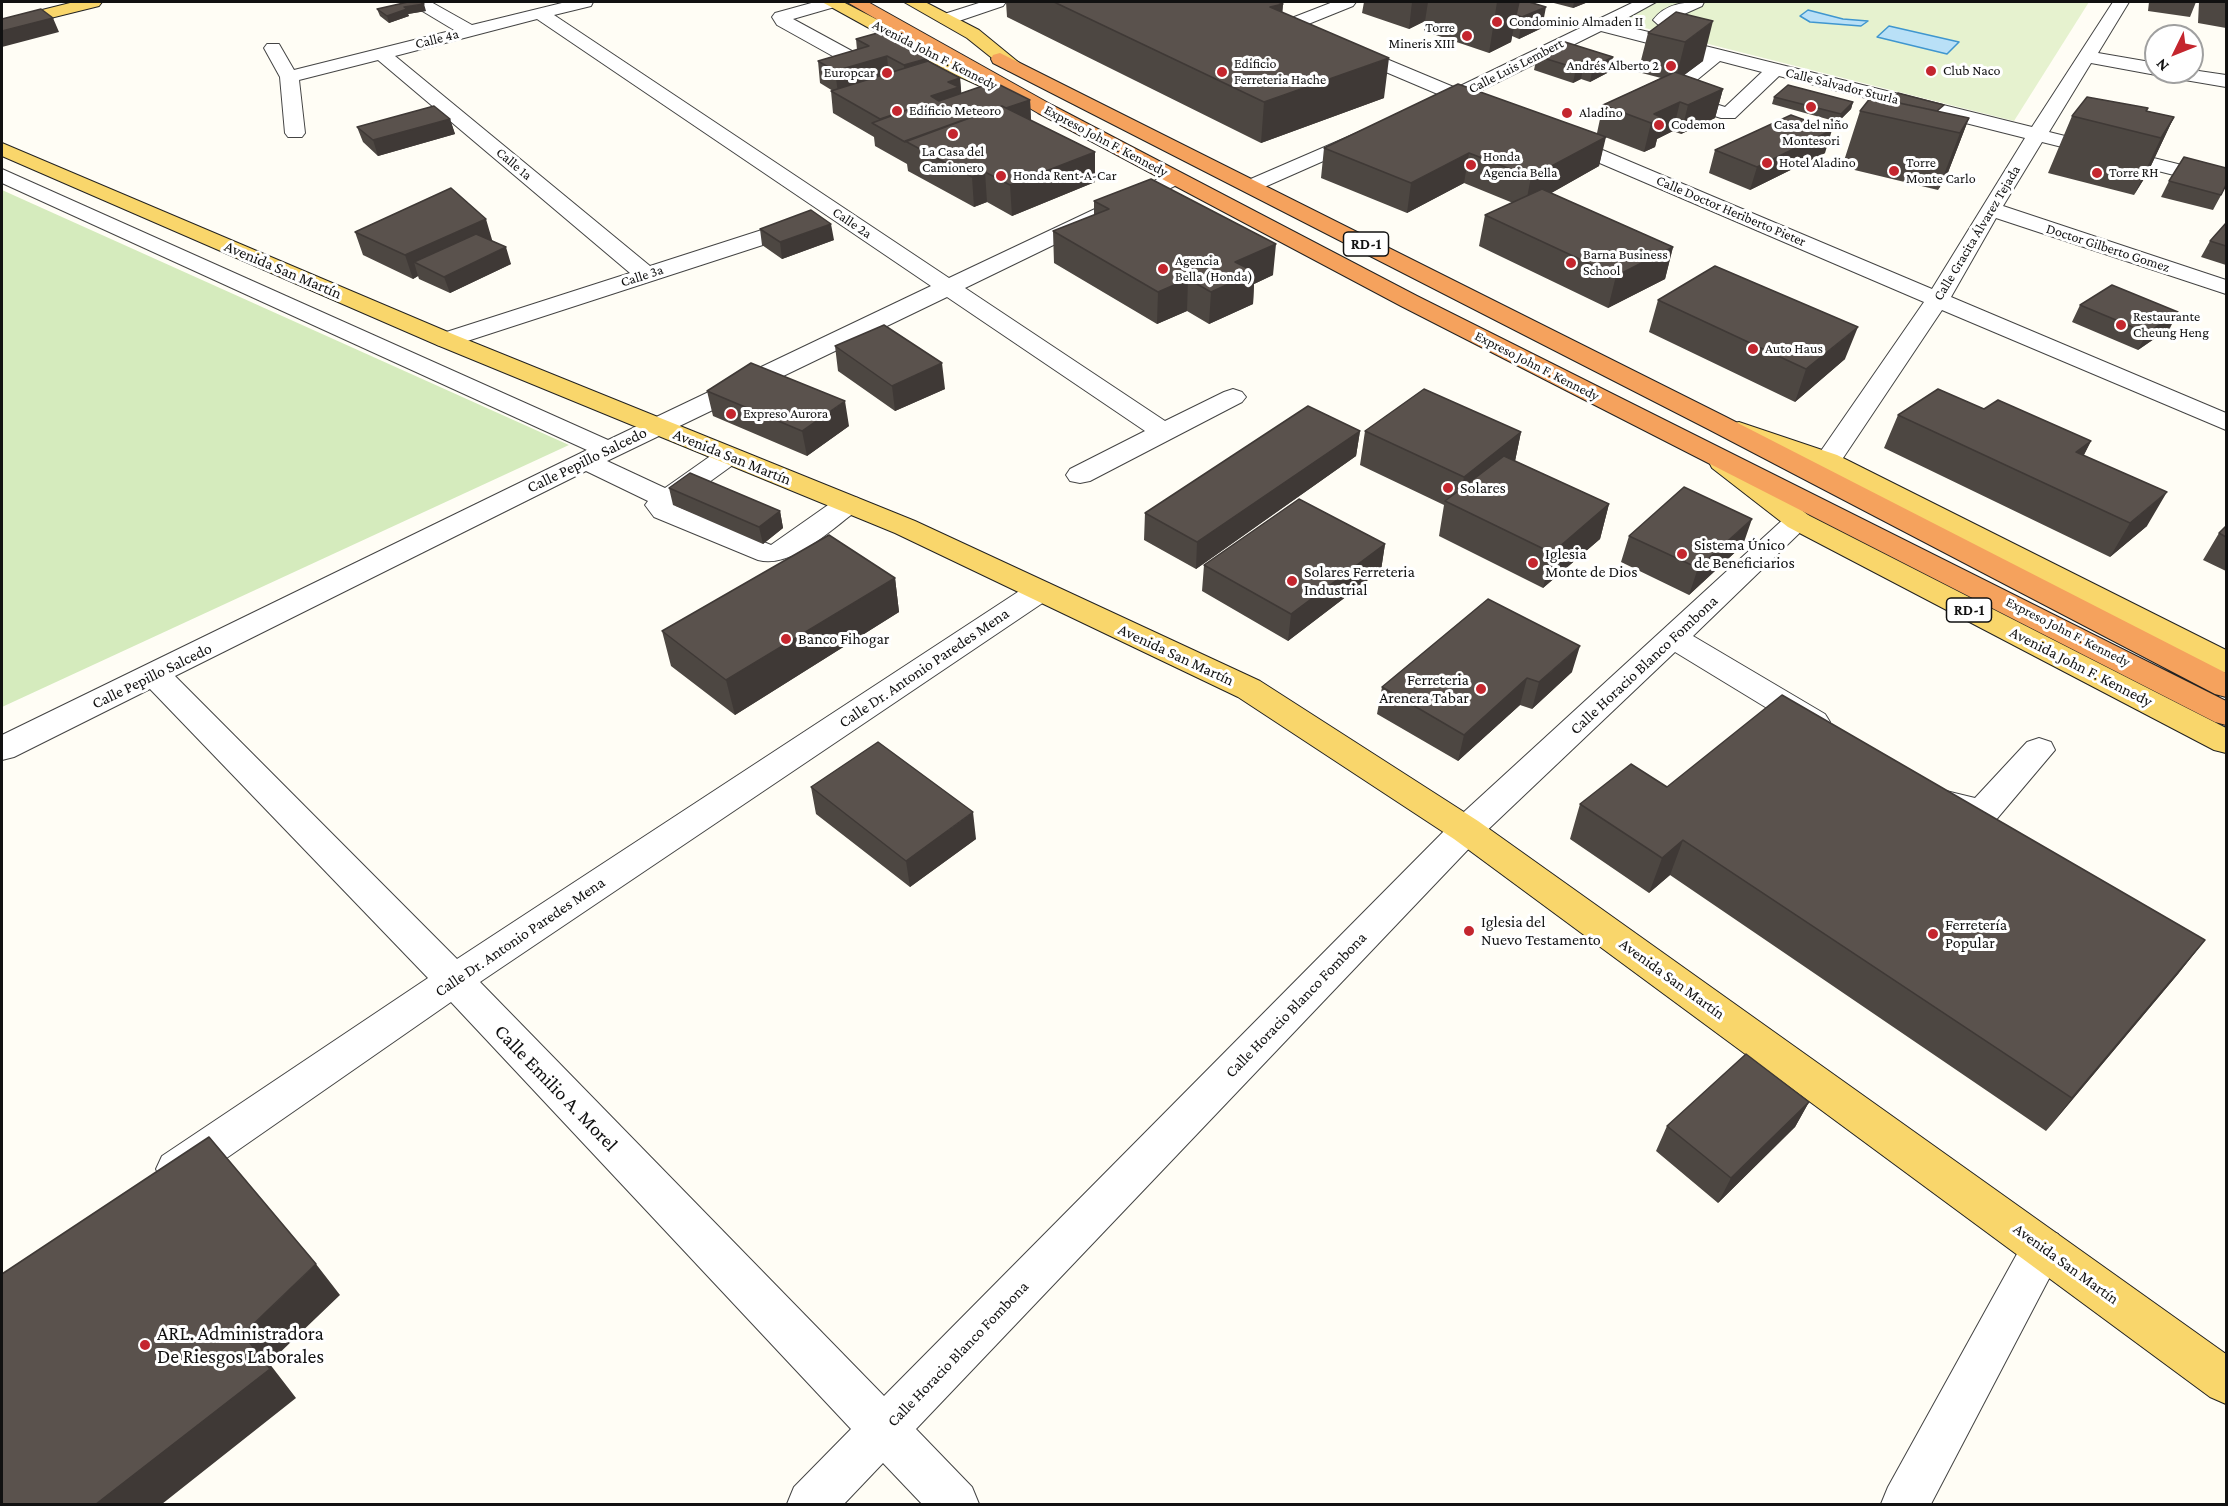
<!DOCTYPE html>
<meta charset="utf-8">
<style>
body{margin:0}
#map{position:relative;width:2228px;height:1506px;overflow:hidden;background:#fffdf5;font-family:"Crimson Pro",serif}
canvas{display:block}
.frame{position:absolute;inset:0;border:3px solid #111;pointer-events:none}
.north{position:absolute;left:2144px;top:24px;width:60px;height:60px;box-sizing:border-box;background:#fff;border:2px solid #a0a0a0;border-radius:50%;rotate:227deg;font-size:16px;font-weight:700;line-height:24px;text-align:center;color:#111}
.north::after{content:'';display:block;margin:auto;width:21px;height:27px;background:#c4262e;clip-path:polygon(50% 0,100% 100%,50% 72%,0 100%)}
</style>
<div id="map">
<canvas width="2228" height="1506"></canvas>
<div class="frame"></div>
<div class="north">N</div>
</div>
<script>
const ctx = document.querySelector('canvas').getContext('2d');
ctx.lineJoin = 'round';
function paint(path, color) { ctx.fillStyle = color; ctx.fill(path, 'evenodd'); }
function trace(path, color, width, dash) { ctx.strokeStyle = color; ctx.lineWidth = width; ctx.lineCap = dash ? 'butt' : 'round'; ctx.setLineDash(dash || []); ctx.stroke(path); }
function label(font, color, halo, rows, align = 'center') {
  ctx.font = font + ' "Crimson Pro",serif'; ctx.lineWidth = 6; ctx.setLineDash([]); ctx.textBaseline = 'middle'; ctx.strokeStyle = halo; ctx.fillStyle = color; for (const [text, x, y, turn = 0] of rows) {
    ctx.save(); ctx.translate(x, y); ctx.rotate((+turn || 0) * Math.PI / 180); ctx.textAlign = isNaN(turn) ? turn : align; if (halo) ctx.strokeText(text, 0, 0); ctx.fillText(text, 0, 0); ctx.restore();
  }
}
paint(new Path2D(`
 M2,190L569,445L2,707Z`), '#d5ebbd');
paint(new Path2D(`
 M1658,2H2089L2014,121L1617,21Z`), '#e6f2cf');
const water = new Path2D(`
 M1808,10L1843,19L1868,21L1861,26L1810,22L1800,16Z
 M1889,26L1959,42L1947,54L1877,37Z`);
paint(water, '#b9e0f7');
trace(water, '#3f96cf', 1.5);
const minor = new Path2D(`
 M412,2H431L472,25L566,2H593L591,6L554,15L949,278L1169,174H1183L1186,178L1183,182L965,288L1165,421L1224,392L1233,389L1242,392L1246,397L1242,402L1090,481L1080,483L1070,481L1066,475L1070,469L1145,431L947,297L607,461L665,488L719,450L728,448L737,450L741,456L737,462L676,506L771,545L838,498L848,496L858,498L862,504L858,510C831,529 792,569 758,560L654,517L645,505L648,501L586,471L175,676L457,959L1030,584L1040,582L1050,584L1055,591L1050,598L480,982L884,1396L1454,821L1788,515L1798,513L1808,515L1812,521L1693,636L1825,714L1830,722L1825,730L1814,733L1803,730L1675,652L1478,839L916,1429L972,1487L979,1504H922L883,1463L844,1504H787L794,1487L851,1429L451,1002L192,1182L177,1188L162,1182L156,1169L162,1156L428,978L150,689L14,757L2,760V735L587,450L2,183V169L608,440L931,286L537,19L395,56L650,266L796,219H812L815,224L812,229L455,345L446,347L437,345L434,340L437,335L630,273L378,60L299,80L305,133L302,137H288L285,133L280,77L264,48L267,44H279L294,70L454,30L414,6Z
 M815,2H841L838,6L793,19L861,56L863,60L861,64H847L777,25L772,17L775,13Z
 M982,2H1006L1003,6L953,23H941L938,19L941,15Z
 M1333,2H1356L1353,6L1296,29H1284L1281,25L1284,21Z
 M1634,2H1656L1616,24L1673,38L1653,20C1666,3 1685,2 1704,2L1702,6L1673,19L1687,30L1693,43L2032,127L2113,2H2129L2098,53L2156,63V72H2163L2156,75L2091,63L2049,132L2226,176V188L2042,142L2003,206L2226,280V294L1996,218L1951,297L2226,413V430L1942,310L1837,467L1827,469L1817,467L1814,461L1924,302L1553,143L1550,139L1553,135H1567L1932,289L2025,138L1779,76L1735,118H1721L1660,99L1657,95L1702,57L1601,31L1472,95L1494,104L1497,108L1487,114L1457,102L1444,107L1437,105L1434,101L1440,95L1341,53L1338,49L1341,45H1353L1456,88ZM1720,61L1762,72L1725,107L1681,93Z
 M2192,70L2226,75V87L2173,78L2164,72H2192Z
 M1364,130L1371,132L1374,136L1371,140L1260,189H1246L1242,185L1246,181Z
 M2039,738L2051,742L2055,750L1995,821C1974,827 1937,823 1925,802L1930,793L1942,790L1975,798L2027,742Z
 M2043,1228L2058,1234L2065,1248L1931,1504H1881L1888,1487L2028,1234Z`);
const major = new Path2D(`
 M74,2H102L99,6L2,30V20Z
 M822,2H843L961,63L1027,93L1030,97L1020,103L1013,101L947,71Z
 M904,2H925L979,30L1023,66L1014,72L1007,70L967,38Z
 M2,143L455,335L915,521L1260,681L1478,821L2226,1354V1404L2210,1397L1454,839L1238,697L895,533L437,345L2,156Z
 M1739,422L1837,455L2226,650V673L2215,670L1817,467L1730,436L1726,430L1730,424Z
 M1722,454L1732,456L1808,515L2226,728V753L2214,750L1788,527L1712,468L1709,462L1712,456Z`);
const highway = new Path2D(`
 M847,2H868L1052,105L1417,296L2226,701V725L2215,722L1401,306L1038,113Z
 M1000,53L1726,417L2226,673V697L2215,694L1708,429L993,63L991,59L993,55Z`);
trace(minor, '#444', 2);
trace(major, '#222', 2);
trace(highway, '#222', 2);
paint(minor, '#fff');
paint(major, '#f9d66b');
paint(highway, '#f5a25d');
paint(new Path2D(`
 M1006,2H1278L1283,4L1282,13L1384,98L1261,143L1007,17Z
 M1364,2H1529L1542,28L1519,39L1512,36L1511,42L1489,53L1424,31L1425,21L1409,29L1362,13Z
 M1550,2H1588L1573,8Z
 M2149,2H2196L2190,17L2148,11Z
 M2199,2H2226V28L2198,23Z
 M377,9L426,11L408,14L409,16L389,23L380,16Z
 M1676,12L1703,61L1684,75L1723,89L1715,118L1681,134L1673,131L1657,139L1655,147L1644,152L1605,137L1599,166L1551,193L1673,247L1665,279L1608,308L1479,246L1485,215L1513,203L1464,183L1407,213L1321,178L1324,148L1597,133L1603,105L1661,78L1638,72L1648,33Z
 M856,39L929,58V62L960,78L961,93L1030,100L1031,120L1095,182L1012,216L987,202L974,207L908,171L907,164L875,146L874,137L833,113L831,91H833L820,83L818,61L857,50Z
 M1565,42L1609,72L1590,82L1581,79L1573,83L1534,70L1537,56Z
 M1774,97L1853,102L1851,109L1838,122L1772,104Z
 M1860,111L1941,112L1969,118L1947,175L1938,190L1842,167Z
 M2147,111L2174,117L2147,174L2134,195L2048,173L2072,116Z
 M450,119L455,134L378,156L363,142L357,127Z
 M1715,150L1825,153L1750,190L1709,173Z
 M2169,181L2226,186L2213,210L2161,197Z
 M1094,201L1273,275L1254,284L1253,304L1209,324L1187,311L1157,324L1054,263L1053,231L1094,215Z
 M2226,223V265L2201,257L2210,241Z
 M760,229L834,240L782,259L762,245Z
 M355,232L493,242L511,264L450,293L419,279L418,276L413,279L363,255Z
 M1658,300L1845,359L1795,402L1649,332Z
 M2080,305L2170,328L2138,350L2072,322Z
 M835,346L945,389L895,411L838,371Z
 M707,391L849,426L807,456L713,416Z
 M1984,409L2091,441L2084,455L2147,526L2110,557L1884,448L1898,415Z
 M1360,431L1356,456L1196,569L1144,540L1145,513Z
 M1365,431L1521,432L1515,461L1609,504L1600,539L1543,588L1439,536L1444,505L1360,465Z
 M669,488L780,511L783,528L763,544L673,505Z
 M2226,526V571L2203,560L2219,533Z
 M1629,536L1743,545L1689,595L1621,562Z
 M1385,544L1381,570L1288,641L1202,591L1204,565Z
 M895,578L899,612L735,715L671,666L662,631Z
 M1572,672L1532,709L1520,705L1458,761L1377,714L1382,687Z
 M811,787L976,839L910,887L816,814Z
 M1667,787L2205,940L2178,974L2046,1131L1670,875L1649,893L1570,839L1580,804Z
 M1809,1102L1795,1127L1718,1203L1656,1151L1667,1126Z`), '#4d4742');
paint(new Path2D(`
 M1412,2H1428L1425,21L1409,29Z
 M1497,2H1519L1511,42L1489,53Z
 M1574,2H1588L1573,8Z
 M424,4L426,11L408,14L409,16L389,23L387,16L404,7Z
 M1283,4L1280,42L1270,7Z
 M1546,7L1542,28L1519,39L1522,17Z
 M53,18L59,32L2,47V31Z
 M1713,21L1703,61L1675,82L1685,42Z
 M887,56L889,78L838,93L835,71Z
 M1613,57L1609,72L1590,82L1593,67Z
 M929,58L931,79L906,87L904,65Z
 M1389,58L1384,98L1261,143L1264,102Z
 M1584,64L1581,79L1573,83L1576,68Z
 M960,78L962,100L932,119L931,96L948,82Z
 M1723,89L1715,118L1681,134L1688,105Z
 M1030,100L1031,122L908,143Z
 M1680,102L1673,131L1657,139L1655,147L1644,152L1651,123L1654,114Z
 M1853,102L1851,109L1838,122L1841,114Z
 M2174,117L2147,174L2134,195L2161,138Z
 M1969,118L1947,175L1938,190L1960,133Z
 M450,119L455,134L378,156L373,140Z
 M1832,130L1825,153L1750,190L1757,167Z
 M1606,137L1599,166L1525,208L1531,177Z
 M1095,152V182L1012,216L1010,185Z
 M1469,153L1464,183L1407,213L1411,183Z
 M985,172L987,202L974,207L972,177Z
 M486,219L493,243L414,262L418,276L413,279L405,255Z
 M831,224L834,240L782,259L780,242Z
 M1276,244L1273,275L1254,284L1253,304L1209,324L1211,292L1235,262Z
 M506,247L511,264L450,293L444,277Z
 M1673,247L1665,279L1608,308L1616,276Z
 M1188,279L1187,311L1157,324L1158,292Z
 M2178,312L2170,328L2138,350L2147,333Z
 M1858,327L1845,359L1795,402L1806,369Z
 M942,363L945,389L895,411L892,386Z
 M845,401L849,426L807,456L802,431Z
 M1360,431L1356,456L1196,569L1197,542Z
 M1521,432L1514,466L1458,508L1464,477Z
 M2091,441L2073,475L2076,452Z
 M2167,492L2147,526L2110,557L2130,523Z
 M1609,504L1600,539L1543,588L1552,553Z
 M780,511L783,528L763,544L759,527Z
 M1752,519L1743,545L1689,595L1698,568Z
 M1385,544L1381,570L1288,641L1291,614Z
 M895,578L899,612L735,715L726,680Z
 M1580,646L1572,672L1532,709L1539,682Z
 M1527,678L1520,705L1458,761L1464,735Z
 M973,812L976,839L910,887L906,861Z
 M1683,840L1670,875L1649,893L1662,858Z
 M2205,940L2178,974L2046,1131L2072,1098Z
 M1809,1102L1795,1127L1718,1203L1731,1178Z
 M316,1264L340,1295L269,1363L296,1398L162,1504H96L243,1334Z`), '#3f3936');
const building = new Path2D(`
 M408,2H420L424,4L404,7L407,9L387,16L377,9Z
 M1054,2H1278L1283,4L1270,7L1389,58L1264,102Z
 M1519,2H1529L1546,7L1522,17L1516,15Z
 M41,9L53,18L2,31V19Z
 M1676,12L1713,21L1685,42L1648,33Z
 M881,32L929,58L904,65L887,56L835,71L818,61L869,46L856,39Z
 M1565,42L1613,57L1593,67L1584,64L1576,68L1537,56Z
 M928,61L960,78L948,82L959,87L931,96L939,101L994,82L1030,100L1006,108L1002,106L905,142L872,123L910,109L880,119L831,91Z
 M1675,72L1723,89L1688,105L1680,102L1654,114L1663,118L1651,123L1603,105Z
 M1458,84L1606,137L1531,177L1469,153L1411,183L1324,148Z
 M1788,85L1853,102L1841,114L1774,97Z
 M1898,93L1944,105L1937,111L1890,101Z
 M1871,97L1969,118L1960,133L1860,111Z
 M2087,97L2148,108L2146,111L2174,117L2161,138L2072,116Z
 M434,106L450,119L373,140L357,127Z
 M1002,106L1095,152L1010,185L985,172L972,177L905,141Z
 M1791,115L1832,130L1757,167L1715,150Z
 M2184,157L2226,168V185L2221,195L2169,181Z
 M1151,179L1276,244L1235,262L1255,272L1211,292L1188,279L1158,292L1053,231L1109,209L1094,201Z
 M451,188L486,219L405,255L355,232Z
 M1542,189L1673,247L1616,276L1485,215Z
 M811,210L831,224L780,242L760,229Z
 M2226,223V246L2210,241Z
 M476,234L506,247L444,277L414,262Z
 M1715,266L1858,327L1806,369L1658,300Z
 M2112,285L2178,312L2147,333L2080,305Z
 M884,325L942,363L892,386L835,346Z
 M751,363L845,401L802,431L707,391Z
 M1424,389L1521,432L1464,477L1365,431Z
 M1938,389L1984,409L1998,400L2091,441L2076,452L2167,492L2130,523L1898,415Z
 M1308,406L1360,431L1197,542L1145,513Z
 M1504,456L1609,504L1552,553L1445,501Z
 M690,473L780,511L759,527L669,488Z
 M1684,487L1752,519L1698,568L1629,536Z
 M1299,499L1385,544L1291,614L1204,565Z
 M2226,526V537L2219,533Z
 M829,535L895,578L726,680L662,631Z
 M1488,599L1580,646L1539,682L1527,678L1464,735L1382,687Z
 M1782,695L2205,940L2072,1098L1683,840L1662,858L1580,804L1631,764L1667,787Z
 M878,742L973,812L906,861L811,787Z
 M1746,1054L1809,1102L1731,1178L1667,1126Z
 M209,1137L316,1264L243,1334L270,1369L96,1504H2V1274Z`);
paint(building, '#5a524d');
trace(building, '#3f3936', 1.5);
for (const [x, y, r, color] of [
 [1497,22,6,"#c4262e"],
 [1467,36,6,"#c4262e"],
 [1671,66,6,"#c4262e"],
 [1931,71,6,"#c4262e"],
 [1222,72,6,"#c4262e"],
 [887,73,6,"#c4262e"],
 [1811,107,6,"#c4262e"],
 [897,111,6,"#c4262e"],
 [1567,113,6,"#c4262e"],
 [1659,125,6,"#c4262e"],
 [953,134,6,"#c4262e"],
 [1767,163,6,"#c4262e"],
 [1471,165,6,"#c4262e"],
 [1894,171,6,"#c4262e"],
 [2097,173,6,"#c4262e"],
 [1001,176,6,"#c4262e"],
 [1571,263,6,"#c4262e"],
 [1163,269,6,"#c4262e"],
 [2121,325,6,"#c4262e"],
 [1753,349,6,"#c4262e"],
 [731,414,6,"#c4262e"],
 [1448,488,6,"#c4262e"],
 [1682,554,6,"#c4262e"],
 [1533,563,6,"#c4262e"],
 [1292,581,6,"#c4262e"],
 [786,639,6,"#c4262e"],
 [1481,689,6,"#c4262e"],
 [1469,931,6,"#c4262e"],
 [1933,934,6,"#c4262e"],
 [145,1345,6,"#c4262e"]
]) { const dot = new Path2D(); dot.arc(x, y, r, 0, 2 * Math.PI); ctx.fillStyle = color; ctx.fill(dot); trace(dot, '#fff', 2); }
label('14px', '#111', '#fff', [
 ["Condominio Almaden II",1509,22],
 ["Torre",1455,28,"right"],
 ["Mineris XIII",1455,44,"right"],
 ["Edificio",1234,64],
 ["Ferreteria Hache",1234,80],
 ["Andrés Alberto 2",1659,66,"right"],
 ["Club Naco",1943,71],
 ["Europcar",875,73,"right"],
 ["Edificio Meteoro",909,111],
 ["Aladino",1579,113],
 ["Codemon",1671,125],
 ["Casa del niño",1811,125,"center"],
 ["Montesori",1811,141,"center"],
 ["La Casa del",953,152,"center"],
 ["Camionero",953,168,"center"],
 ["Honda",1483,157],
 ["Agencia Bella",1483,173],
 ["Hotel Aladino",1779,163],
 ["Torre",1906,163],
 ["Monte Carlo",1906,179],
 ["Torre RH",2109,173],
 ["Honda Rent-A-Car",1013,176],
 ["Barna Business",1583,255],
 ["School",1583,271],
 ["Agencia",1175,261],
 ["Bella (Honda)",1175,277],
 ["Restaurante",2133,317],
 ["Cheung Heng",2133,333],
 ["Auto Haus",1765,349],
 ["Expreso Aurora",743,414]
], 'left');
label('14px', '#111', '#fff', [
 ["Calle 4a",437,39,-14],
 ["Avenida John F. Kennedy",935,55,27],
 ["Calle Luis Lembert",1516,66,-27],
 ["Calle Salvador Sturla",1842,86,14],
 ["Expreso John F. Kennedy",1106,141,28],
 ["Calle 1a",514,164,40],
 ["Calle Doctor Heriberto Pieter",1731,211,23],
 ["Calle 2a",852,223,34],
 ["Calle Gracita Álvarez Tejada",1977,233,-59],
 ["Doctor Gilberto Gomez",2108,248,18],
 ["Calle 3a",642,276,-18],
 ["Expreso John F. Kennedy",1537,366,27],
 ["Expreso John F. Kennedy",2068,632,27]
]);
for (const [x, y, w] of [
 [1366,244,45],
 [1969,610,45]
]) { const box = new Path2D(); box.roundRect(x - w / 2, y - 12, w, 24, 4.5); ctx.fillStyle = '#fff'; ctx.fill(box); trace(box, '#111', 1.5); }
label('bold 15px', '#111', null, [
 ["RD-1",1366,244],
 ["RD-1",1969,610]
]);
label('16px', '#111', '#fff', [
 ["Avenida San Martín",283,270,23],
 ["Avenida San Martín",732,457,22],
 ["Calle Pepillo Salcedo",587,460,-26],
 ["Avenida San Martín",1176,655,25],
 ["Calle Horacio Blanco Fombona",1644,665,-43],
 ["Avenida John F. Kennedy",2081,667,27],
 ["Calle Dr. Antonio Paredes Mena",924,668,-34],
 ["Calle Pepillo Salcedo",152,676,-26],
 ["Calle Dr. Antonio Paredes Mena",520,937,-34],
 ["Avenida San Martín",1672,979,36],
 ["Calle Horacio Blanco Fombona",1296,1005,-46],
 ["Avenida San Martín",2066,1264,36],
 ["Calle Horacio Blanco Fombona",958,1354,-46]
]);
label('16px', '#111', '#fff', [
 ["Solares",1460,488],
 ["Sistema Único",1694,545],
 ["de Beneficiarios",1694,563],
 ["Iglesia",1545,554],
 ["Monte de Dios",1545,572],
 ["Solares Ferreteria",1304,572],
 ["Industrial",1304,590],
 ["Banco Fihogar",798,639],
 ["Ferreteria",1469,680,"right"],
 ["Arenera Tabar",1469,698,"right"],
 ["Iglesia del",1481,922],
 ["Nuevo Testamento",1481,940],
 ["Ferretería",1945,925],
 ["Popular",1945,943]
], 'left');
label('20px', '#111', '#fff', [
 ["Calle Emilio A. Morel",556,1088,46]
]);
label('20px', '#111', '#fff', [
 ["ARL. Administradora",157,1334],
 ["De Riesgos Laborales",157,1357]
], 'left');
</script>
